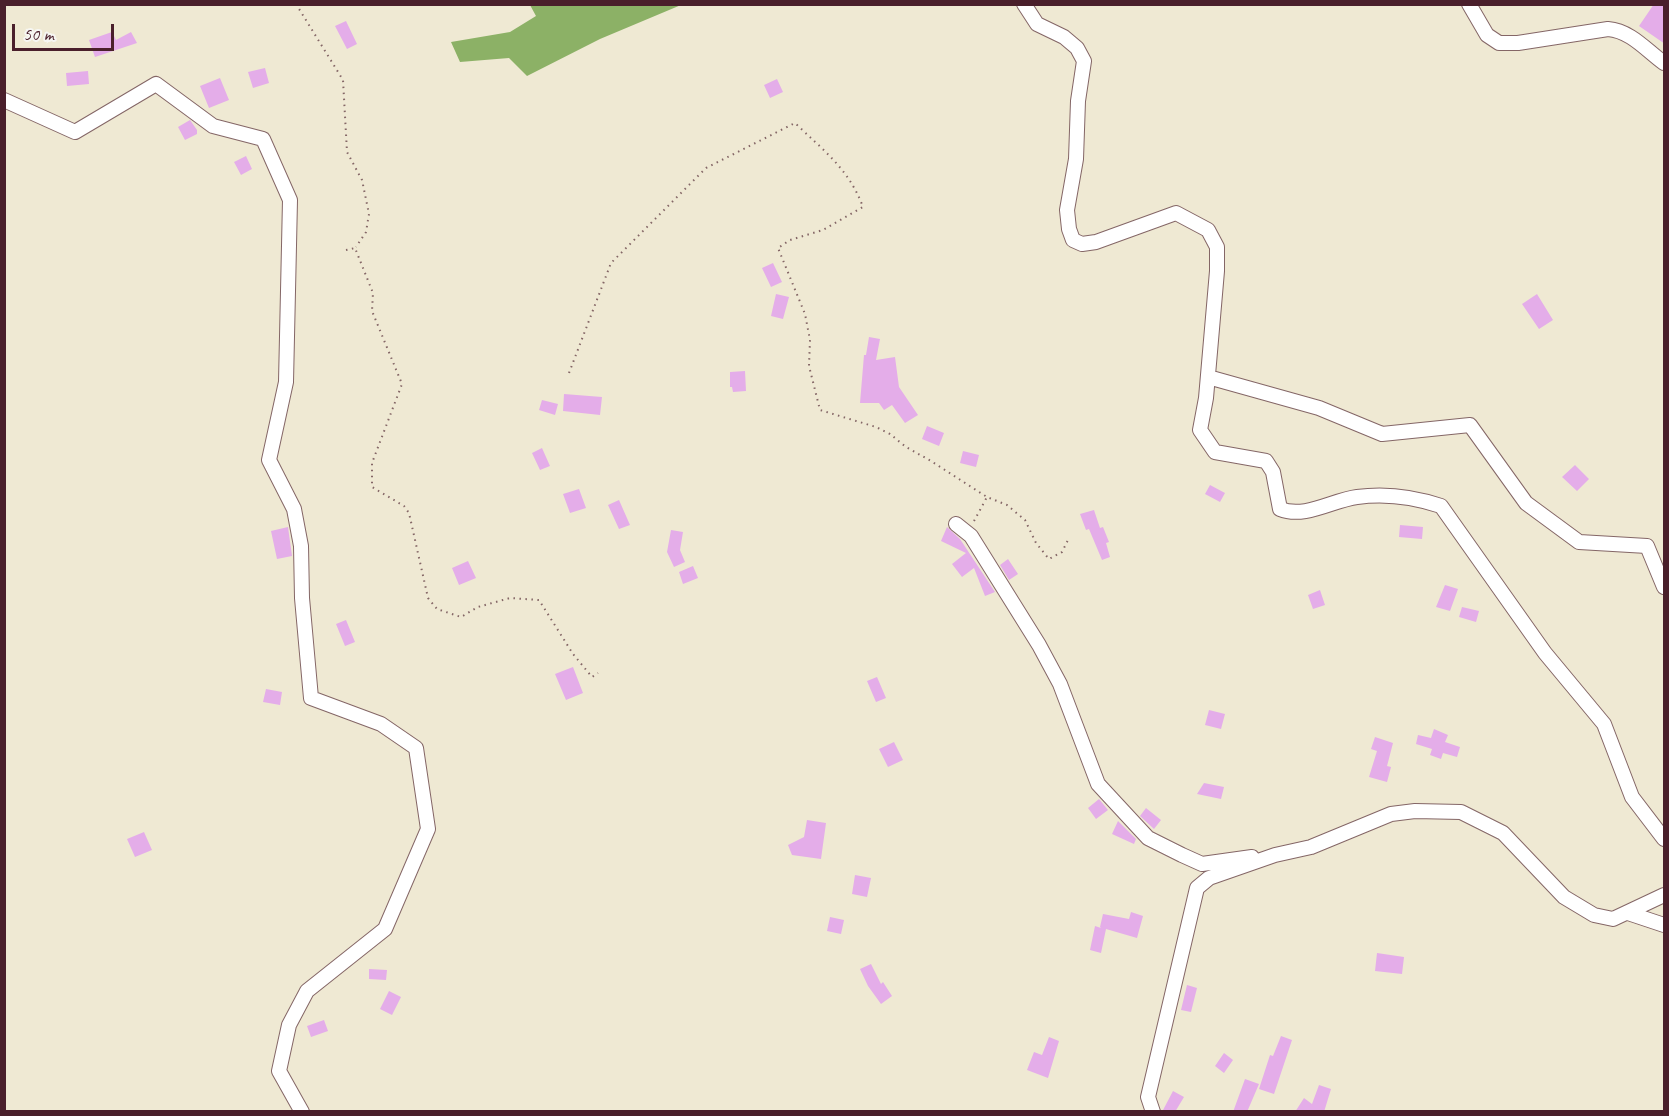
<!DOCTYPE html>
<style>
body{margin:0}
#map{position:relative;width:1669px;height:1116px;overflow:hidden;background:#efe9d3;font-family:Caveat,sans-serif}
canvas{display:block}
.frame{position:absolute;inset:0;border:6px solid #4a1f2b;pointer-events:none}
.scale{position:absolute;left:12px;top:24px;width:102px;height:27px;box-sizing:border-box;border:3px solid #4a1f2b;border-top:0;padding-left:8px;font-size:18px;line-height:21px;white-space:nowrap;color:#4a1f2b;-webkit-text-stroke:4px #f6f6f2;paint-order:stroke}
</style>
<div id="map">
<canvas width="1669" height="1116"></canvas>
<div class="frame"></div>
<div class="scale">50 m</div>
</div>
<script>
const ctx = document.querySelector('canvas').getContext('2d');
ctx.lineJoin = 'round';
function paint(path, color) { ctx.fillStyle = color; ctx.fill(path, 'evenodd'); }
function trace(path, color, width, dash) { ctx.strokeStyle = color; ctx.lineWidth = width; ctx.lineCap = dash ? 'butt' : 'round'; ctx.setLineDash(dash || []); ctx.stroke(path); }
paint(new Path2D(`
 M530,5H681L600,39L527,76L509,58L460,62L451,42L510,32L536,16Z`), '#8cb166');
paint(new Path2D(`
 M1654,4H1665V44L1639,26Z
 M346,21L357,44L347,49L335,26Z
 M112,32L116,40L131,32L137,43L95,57L89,40Z
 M265,68L269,83L253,88L248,72Z
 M88,71L89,84L67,86L66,73Z
 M220,78L229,100L209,108L200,86Z
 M777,79L783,92L770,98L764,85Z
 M190,120L197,130V134L185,140L178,127Z
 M246,156L252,169L241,175L234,162Z
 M773,263L782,282L771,287L762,268Z
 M776,294L789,297L783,319L771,316Z
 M1537,294L1553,320L1539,329L1522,304Z
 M869,337L880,339L876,360L895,357L899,387L918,415L905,423L892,405L884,410L879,403H860L864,355H866Z
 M745,371L746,391L733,392L732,387H730V372Z
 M564,394L602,397L600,415L563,411Z
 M542,400L558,404L555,415L539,410Z
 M927,426L944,433L939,446L922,439Z
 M542,448L550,466L540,470L532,453Z
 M963,451L979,455L976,467L960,463Z
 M1575,465L1589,479L1577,491L1562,477Z
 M1210,485L1225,493L1220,502L1205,494Z
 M579,489L586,508L570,513L563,494Z
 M619,500L630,525L619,529L608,505Z
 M1094,510L1100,528L1103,527L1109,542L1106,543L1110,557L1102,560L1089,529L1086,530L1080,514Z
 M1400,525L1423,527L1422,539L1399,537Z
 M288,527L292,556L277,559L271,531Z
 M947,527L960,539L995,592L985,596L974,568L962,577L952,564L966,553L941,541Z
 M671,530L683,532L680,550L685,562L674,567L667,552Z
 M1008,559L1018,574L1009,580L1000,565Z
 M468,561L476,578L459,585L452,568Z
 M693,566L698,578L683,584L679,572Z
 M1445,585L1458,589L1450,611L1436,607Z
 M1320,590L1325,605L1313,609L1308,595Z
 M1462,607L1479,611L1476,622L1459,617Z
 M346,620L355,642L345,646L336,624Z
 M573,667L583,693L566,700L555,674Z
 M877,677L886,698L876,702L867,681Z
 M266,689L282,692L280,705L263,702Z
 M1209,710L1225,714L1221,729L1205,725Z
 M1434,729L1448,735L1445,742L1460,747L1457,757L1443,753L1441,759L1430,755L1432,749L1416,744L1418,735L1431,738Z
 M1375,737L1393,743L1387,766L1391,767L1387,782L1369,777L1377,751L1371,749Z
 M894,742L903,760L888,767L879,749Z
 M1204,783L1224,787L1221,799L1197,794Z
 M1099,799L1108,810L1096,819L1088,808Z
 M1146,808L1161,820L1154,829L1140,816Z
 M807,820L826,823L821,859L792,855L788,845L804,837Z
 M1118,821L1136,839L1134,844L1112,834Z
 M144,832L152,850L135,857L127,839Z
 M855,875L871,878L867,897L852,894Z
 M1131,912L1143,916L1137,938L1106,929L1101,953L1090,950L1095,926L1101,928L1100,927L1103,914L1129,919Z
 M830,917L844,920L841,934L827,931Z
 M1377,953L1404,957L1402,974L1375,971Z
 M871,964L881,984L883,982L892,996L881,1004L868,986L860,969Z
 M369,969L387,970L386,980L369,979Z
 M1187,985L1197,988L1191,1012L1181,1010Z
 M389,991L401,997L392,1015L380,1009Z
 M324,1020L328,1031L311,1037L307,1026Z
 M1281,1036L1292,1040L1274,1094L1259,1089L1270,1055L1273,1056Z
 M1049,1037L1059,1041L1048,1078L1027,1070L1034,1052L1042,1055Z
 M1224,1053L1233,1060L1224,1073L1215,1066Z
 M1245,1079L1259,1084L1247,1112H1233Z
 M1319,1085L1331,1089L1324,1112H1295L1304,1098L1312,1104Z
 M1173,1091L1184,1097L1175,1112H1162Z`), '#e4ade9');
const minor = new Path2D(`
 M1024,4L1037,24L1064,37L1077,48L1084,61L1078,101L1076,159L1067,210L1069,229L1073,240L1082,244L1096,242L1176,213L1208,230L1217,247V271L1206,398L1200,430L1215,452L1266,461L1273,472L1280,509C1305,519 1333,500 1357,497C1386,493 1414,497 1441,506L1545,653L1604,724L1632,797L1664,839
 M1469,4L1487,35L1499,43H1518L1608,29C1631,31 1646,50 1664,63
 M4,100L75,132L156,84L213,126L263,139L290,200L286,382L269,460L294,509L301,546L302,598L311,698L381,724L416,748L428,829L385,929L307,991L289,1025L279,1071L302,1112
 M1208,377L1319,408L1382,434L1470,425L1526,503L1579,542L1647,546L1664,587
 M956,524L971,536L1039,645L1060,684L1098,784L1148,838L1182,855L1202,864L1252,857
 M1628,913L1664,925
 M1153,1112L1148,1097L1197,888L1209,878L1275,855L1311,847L1391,814L1415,811L1461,812L1503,833L1564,897L1594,915L1613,919L1664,895`);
trace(minor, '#846666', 16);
trace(new Path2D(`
 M296,4L343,80L347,152L362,180L369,214L366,232L356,247
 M346,250L355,248L373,293L372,311L402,384L372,463V487L404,506L409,513L428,598L437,609L461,617L478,607L510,598L539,600L573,654L592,677L598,673
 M569,373L611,263L706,168L795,123C823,150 849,169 863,207L823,230L790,240L778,248L805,314L810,340L809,366L820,410L876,427L890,434L906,447L931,461L987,497
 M974,521L987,497L1007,505L1025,520L1036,543L1049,559L1062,552L1068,540`), '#846666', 2, [1.5, 4.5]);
trace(minor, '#fff', 14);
</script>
